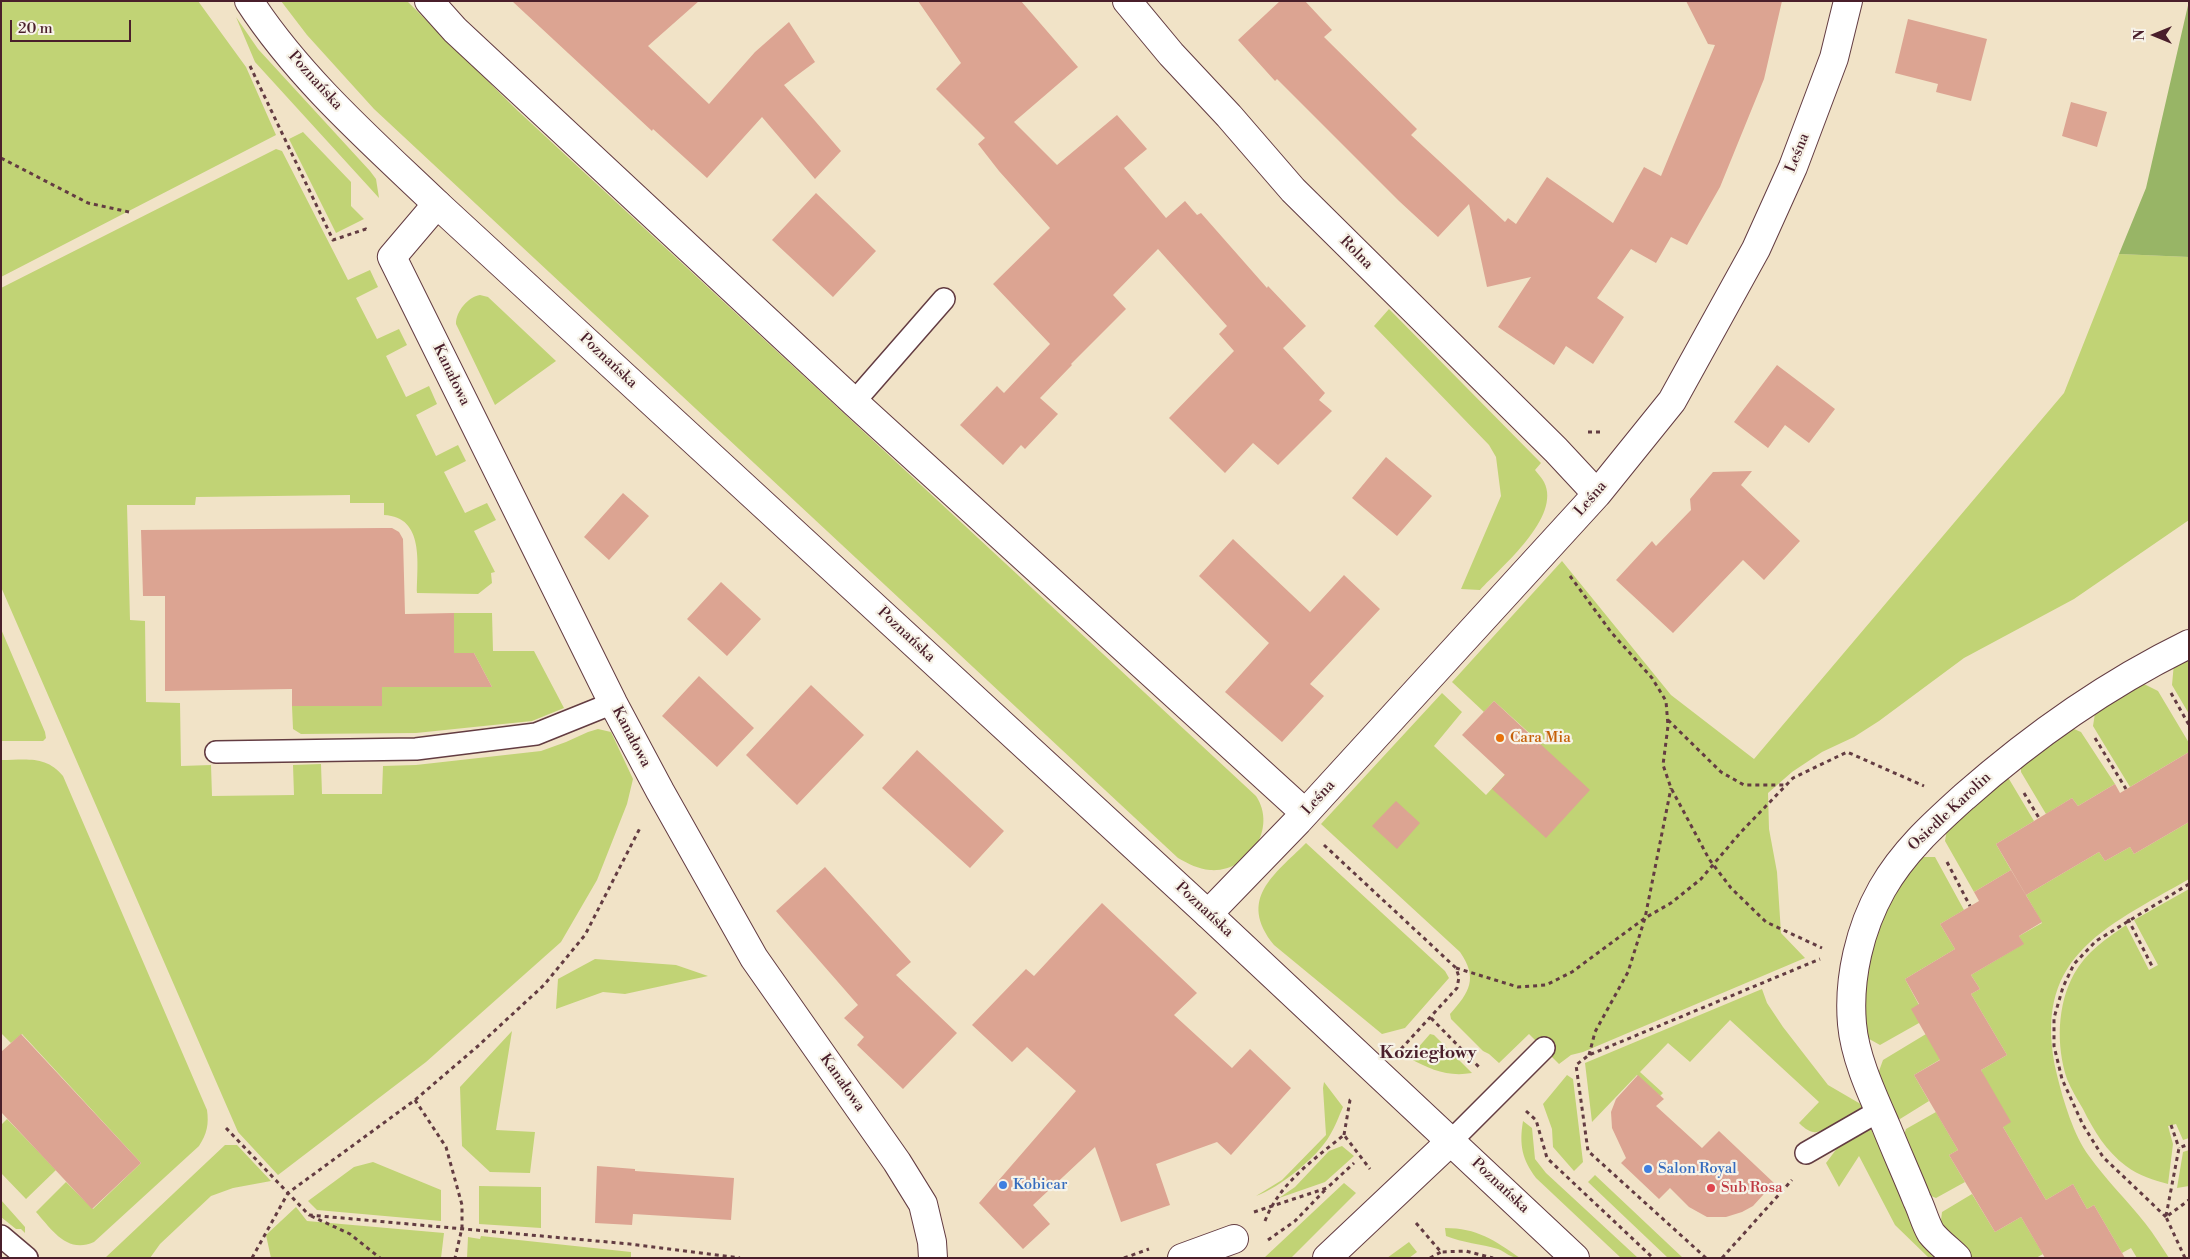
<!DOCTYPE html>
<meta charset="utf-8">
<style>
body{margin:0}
#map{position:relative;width:2190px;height:1259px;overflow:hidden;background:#f1e3c7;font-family:"Libre Bodoni",serif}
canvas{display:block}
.frame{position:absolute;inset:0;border:2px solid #4a1f2b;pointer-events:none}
.north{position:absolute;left:2130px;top:10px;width:50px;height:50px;-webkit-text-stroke:4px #f7f3e8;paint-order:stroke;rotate:270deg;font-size:14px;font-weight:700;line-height:20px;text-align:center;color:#4a1f2b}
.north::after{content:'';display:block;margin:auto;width:18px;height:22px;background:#4a1f2b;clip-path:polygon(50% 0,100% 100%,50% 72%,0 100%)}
.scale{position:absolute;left:10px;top:20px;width:121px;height:22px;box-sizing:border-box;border:2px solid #4a1f2b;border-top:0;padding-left:6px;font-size:15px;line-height:18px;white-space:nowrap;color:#4a1f2b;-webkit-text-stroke:4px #f7f3e8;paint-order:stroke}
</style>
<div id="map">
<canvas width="2190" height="1259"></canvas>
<div class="frame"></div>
<div class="north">N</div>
<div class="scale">20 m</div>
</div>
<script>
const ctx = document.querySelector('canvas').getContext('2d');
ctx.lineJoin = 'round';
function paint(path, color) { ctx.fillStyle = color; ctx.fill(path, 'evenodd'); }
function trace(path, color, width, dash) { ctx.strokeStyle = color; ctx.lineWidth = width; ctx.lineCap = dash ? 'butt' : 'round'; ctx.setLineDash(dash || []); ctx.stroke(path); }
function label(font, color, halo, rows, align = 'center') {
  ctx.font = font + ' "Libre Bodoni",serif'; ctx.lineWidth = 4.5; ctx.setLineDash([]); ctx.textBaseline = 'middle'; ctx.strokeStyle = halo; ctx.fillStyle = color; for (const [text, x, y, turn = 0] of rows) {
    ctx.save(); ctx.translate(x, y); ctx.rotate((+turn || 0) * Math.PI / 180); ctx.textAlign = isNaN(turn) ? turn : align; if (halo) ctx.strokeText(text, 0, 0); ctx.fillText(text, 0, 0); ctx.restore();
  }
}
paint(new Path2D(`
 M1,1H198L246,67L276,135L1,277Z
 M281,1H407L518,111L1256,796C1278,829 1248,873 1210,870C1198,869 1189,864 1178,858L374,109L307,35Z
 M236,17L258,49L370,171L376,179L379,198L255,62Z
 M303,132L351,182V206L364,219L336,233L289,139Z
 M276,149L282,151L348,280L370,270L378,287L356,298L377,339L399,329L407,345L386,356L406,397L429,386L437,404L416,415L436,456L458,445L466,461L444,472L465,513L487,503L496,520L474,531L495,572L491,573L492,583L478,594L417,593C417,564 425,517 384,515V503H350V495L196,497L195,505H127L130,620L145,621L146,702L180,703L181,766L211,765L212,796L294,795L293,765L321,764L322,794H382L383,766L416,765L541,751L566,742L588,732L598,729L611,732L633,779L627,804L597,880L561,942L426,1062L278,1175L238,1132L1,587V288Z
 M2119,254L2189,257V520L2074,599L1964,658L1879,721L1854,737L1822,752L1792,772L1768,793L1769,829L1777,872L1781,933L1805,958L1583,1052L1571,1055L1559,1064L1529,1034L1499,1063L1489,1054L1483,1051L1451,1019L1450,1014C1470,992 1478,978 1460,952L1321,824L1442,693L1462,712L1434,746L1486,795L1537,740L1494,701L1484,712L1452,682L1562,561L1671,695L1754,759L2064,393Z
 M480,295L488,297L556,361L495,405L456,324C456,311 468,297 480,295Z
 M1389,309L1541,463L1535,470C1538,474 1542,478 1544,482C1562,517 1501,567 1480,590L1461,589L1501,496L1496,457L1489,445L1374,326Z
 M454,613H492L493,651H534L564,708L532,721L416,733L301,734L293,729L292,706H382V687H492L474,653H454Z
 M1,629L45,732L46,738L43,741H1Z
 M2189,655V714L2172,685L2174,663Z
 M2138,681L2158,691L2189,743V752L2130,787L2093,726L2096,707Z
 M2067,726L2081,732L2115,784L2078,806L2072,798L2046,814L2021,772V760Z
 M1,760C26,760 46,755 63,776L207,1110C209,1124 207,1134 199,1146L94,1242C67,1254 52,1230 36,1212L66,1182L93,1209L141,1163L22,1034L11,1043L1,1033Z
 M2003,776L2009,779L2034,821L1996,844L2011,870L1974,892L1945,841L1948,824Z
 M2189,822V879C2102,929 2030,958 2057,1075C2063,1100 2074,1136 2089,1156C2106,1180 2127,1200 2145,1223C2154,1234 2161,1246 2169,1258H2137L2131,1248L2122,1253L2094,1205L2087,1209L2073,1184L2046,1200L2003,1127L1981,1070L2007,1055L1971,994L1980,989L1971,975L2023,944L2019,936L2042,923L2026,895L2099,852L2105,861L2130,847L2134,854Z
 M1306,843L1445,971L1449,978L1405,1028L1382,1034L1274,945C1237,899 1274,875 1306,843Z
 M1923,857H1935L1964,910L1940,924L1955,949L1905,979L1919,1005V1023L1880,1045L1862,1035L1868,944L1899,884Z
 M2189,889V1138L2183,1140L2176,1124L2168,1126L2173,1144L2168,1184C2154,1180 2139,1176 2126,1166C2106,1151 2094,1131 2083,1109C2077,1099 2071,1089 2067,1079C2056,1046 2057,1005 2074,974C2086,952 2106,939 2126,925L2149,970L2158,965L2134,920Z
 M595,959L676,965L708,976L625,994L603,992L556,1009L558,979Z
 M1762,989L1767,1003L1783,1027L1828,1085L1864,1106C1854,1112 1824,1134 1813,1132C1808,1131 1803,1127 1799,1123L1819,1102L1730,1020L1690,1062L1668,1043L1640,1072L1663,1093L1660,1096L1637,1075L1592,1122L1585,1063Z
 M512,1031L496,1130L535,1132L530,1173L490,1172L462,1146L460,1087Z
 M1430,1034L1434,1035L1472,1073C1448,1077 1431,1070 1409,1058Z
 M1926,1034L1941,1059L1914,1075L1929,1101L1900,1119L1887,1115L1875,1082L1883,1060Z
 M1567,1075L1573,1079L1583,1162L1574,1171L1553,1147L1552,1129L1543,1104Z
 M1324,1082L1343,1107C1339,1116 1335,1127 1330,1135C1318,1157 1279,1188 1256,1196L1282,1180L1326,1135L1323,1088Z
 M1936,1112L1958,1150L1949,1155L1965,1182L1936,1198L1921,1192L1901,1143L1906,1129Z
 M7,1119L56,1170L26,1199L1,1173V1125Z
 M1523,1121L1532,1128L1535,1159L1546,1173L1638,1258H1621L1536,1178C1522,1159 1519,1145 1523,1121Z
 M1870,1127L1926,1242L1942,1258H1929L1895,1225L1859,1156L1839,1187L1826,1163L1838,1147Z
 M225,1145H237L271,1181L233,1188L211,1196L160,1244L150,1258H105Z
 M1342,1146L1354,1156L1325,1182L1279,1198L1295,1187L1329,1151Z
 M2189,1150V1186L2177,1188L2183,1152Z
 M373,1162L441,1190V1221L317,1210L308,1201L354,1167Z
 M1595,1175L1683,1258H1668L1588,1182Z
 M1344,1183L1356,1193L1291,1258H1264Z
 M479,1186L541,1187V1228L479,1224Z
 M1972,1194L1995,1232L2021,1217L2043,1254L2036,1258H1969L1940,1229L1942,1212Z
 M1,1200L25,1227V1233L21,1229H16L1,1217Z
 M296,1207L307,1221L444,1233L441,1258H271L266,1235Z
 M1445,1228C1477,1228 1494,1240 1520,1258C1510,1258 1506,1252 1498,1249C1481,1244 1463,1243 1446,1236Z
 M481,1236L631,1252V1258H467L468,1237L480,1239Z
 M1409,1242L1417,1252L1409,1258H1387Z`), '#c1d375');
paint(new Path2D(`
 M2189,1V257L2119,254L2146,188Z`), '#98b566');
paint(new Path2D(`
 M512,1H699L648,46L709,104L755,52L789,22L815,62L784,85L841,151L815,179L762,117L707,178L653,129L652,131Z
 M918,1H1021L1078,67L1014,122L1057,165L1117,115L1147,149L1124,168L1166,218L1185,201L1197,215L1201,213L1267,288L1268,286L1306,326L1283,348L1325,393L1319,400L1332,411L1278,465L1253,443L1225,473L1169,418L1234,351L1219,334L1227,326L1158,249L1113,295L1126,309L1071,364L1072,365L1040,398L1058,414L1025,449L1021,445L1003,465L960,425L997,386L1004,393L1050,344L993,284L1050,228L999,171L978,144L985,138L936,89L961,63Z
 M1280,1H1305L1332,30L1324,37L1417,129L1411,135L1505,222L1508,218L1516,224L1547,177L1613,223L1644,167L1661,176L1715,45L1708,44L1686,1H1782L1764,79L1720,187L1687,245L1671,237L1656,263L1631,249L1597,298L1624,317L1593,364L1566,346L1554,365L1498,327L1531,277L1487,287L1469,204L1438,237L1399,201L1277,79L1275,81L1238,40Z
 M1908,19L1987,39L1971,101L1936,92L1938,84L1895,73Z
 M2071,102L2107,112L2097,147L2062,136Z
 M816,193L876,251L833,297L772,240Z
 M1777,365L1835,409L1809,443L1785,425L1768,448L1734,422Z
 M1386,457L1432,496L1397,536L1352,498Z
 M1752,471L1741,485L1800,541L1764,580L1743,560L1673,633L1616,580L1652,541L1656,546L1691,510L1690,499L1713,472Z
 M623,493L649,516L609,560L584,537Z
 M382,528H392L399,532L403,539L405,614L454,613V653H474L492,687H382V706H292V689L165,691V596H143L141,530Z
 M1233,539L1310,612L1344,575L1380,609L1310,684L1324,696L1282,742L1225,692L1269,643L1199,576Z
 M721,582L761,619L727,656L687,619Z
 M699,676L754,728L717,767L662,716Z
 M811,685L864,735L797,805L746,755Z
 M1494,701L1590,790L1546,838L1492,789L1505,775L1462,735Z
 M917,750L1004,831L970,868L882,788Z
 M2189,752V822L2134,854L2130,847L2105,861L2099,852L2026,895L1996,844L2072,798L2078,806L2115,784L2120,793Z
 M1396,801L1420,823L1397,849L1372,826Z
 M825,867L911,962L896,975L957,1033L903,1089L857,1045L864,1037L844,1018L858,1005L776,911Z
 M2011,870L2042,922L2019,936L2024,944L1971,975L1980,989L1971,994L2007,1055L1981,1070L2011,1122L2003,1127L2046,1200L2073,1184L2087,1209L2094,1205L2125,1258H2045L2021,1217L1995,1232L1949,1155L1958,1150L1914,1075L1940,1060L1911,1009L1919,1004L1905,979L1955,949L1940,924L1979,901L1974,892Z
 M1102,903L1197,993L1174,1015L1232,1068L1250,1049L1291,1088L1231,1155L1217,1142L1156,1164L1170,1205L1121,1222L1095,1147L1033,1205L1050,1224L1023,1249L979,1203L1076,1091L1027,1047L1012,1062L972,1025L1026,969L1034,976Z
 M21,1034L141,1163L92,1209L1,1112V1052Z
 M1638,1075L1664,1099L1656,1106L1702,1148L1719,1131L1774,1183L1753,1206L1742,1212L1726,1217H1707L1689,1207L1670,1188L1659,1199L1621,1163L1626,1158L1612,1128L1611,1112L1616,1099Z
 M597,1166L635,1169V1171L734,1178L731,1220L633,1214L632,1225L595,1223Z`), '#dca492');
const service = new Path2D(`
 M854,402L944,299
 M216,752L416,749L536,734L613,703
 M1451,1141L1544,1048
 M1806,1153L1879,1111
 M1,1236L27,1258`);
const minor = new Path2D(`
 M429,1L455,30L854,402L1305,813
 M1127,1L1171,54L1229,116L1293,190L1556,450L1597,494
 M437,204L392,257L613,703L660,791L754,958L897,1162L923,1204L932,1242L933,1258
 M1208,914L1298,821L1597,494L1672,401L1756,249L1793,167L1834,58L1848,1
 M1182,1258L1234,1239
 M1957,1258C1949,1250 1938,1242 1931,1233C1925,1223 1922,1210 1917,1200C1907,1175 1896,1151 1886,1126C1872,1094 1855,1058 1852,1024C1848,978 1860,928 1882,889C1903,852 1933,825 1964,797C2032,737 2107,684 2189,644`);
const tertiary = new Path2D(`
 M249,1C299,78 371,141 437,204L1208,914L1575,1258
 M1327,1258L1451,1141`);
trace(service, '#633c42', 24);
trace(minor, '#633c42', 30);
trace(tertiary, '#633c42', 30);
trace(new Path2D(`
 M250,66L333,240L366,229L369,231
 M1,158L88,203L129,212
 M1588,432H1602
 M1570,576L1611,632L1652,678L1666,701L1668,726L1663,765L1671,788L1709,859L1731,888L1766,922L1822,948
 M2171,693L2189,725
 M1668,720L1721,772L1744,785H1785
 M2095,738L2126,789
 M2024,793L2039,818
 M1324,845L1456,968L1459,977L1457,988L1401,1049
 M1947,862L1970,906
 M2128,919L2153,968
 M1456,968L1518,987L1546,985L1572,972L1645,918L1671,903L1701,879L1740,833L1793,778L1847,752L1924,786
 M1431,1018L1479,1067
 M1589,1055L1595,1032L1628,972L1645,918L1671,788
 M415,1100L446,1147L462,1205V1228L455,1258
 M1526,1111L1536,1120L1547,1158L1653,1258
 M2171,1125L2179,1148
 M226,1128L309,1215L630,1244L740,1258
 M1344,1135L1350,1100L1353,1098
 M1254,1212L1327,1188L1354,1163
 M311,1216L350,1234L380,1258
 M2166,1216L2179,1148L2189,1144
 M2166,1217L2103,1157L2083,1125L2062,1079L2054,1046V1018L2063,987L2074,964L2096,941L2189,884
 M1265,1221C1279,1184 1313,1160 1344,1135L1370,1169
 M1416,1223L1441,1252L1466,1251L1493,1258
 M1268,1240L1295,1221L1327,1188
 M252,1258L288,1193L415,1100L478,1046L544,985L585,935L640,828
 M1124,1258L1149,1249
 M1430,1258L1441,1252
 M1706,1258L1588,1151L1576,1065L1589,1055L1820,959
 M1722,1258L1792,1180
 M2185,1258L2166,1217L2189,1200`), '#633c42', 3, [4, 4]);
trace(service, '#fff', 21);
trace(minor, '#fff', 28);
trace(tertiary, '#fff', 28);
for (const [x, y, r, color] of [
 [1500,738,5,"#e8710a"],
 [1648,1169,5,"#3f7fe0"],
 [1003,1185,5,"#3f7fe0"],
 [1711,1188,5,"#e0444e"]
]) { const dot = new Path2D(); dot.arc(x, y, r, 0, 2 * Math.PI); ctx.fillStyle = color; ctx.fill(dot); trace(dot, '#f7f3e8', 2); }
label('15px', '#4a1f2b', '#f7f3e8', [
 ["Poznańska",315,81,48],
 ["Leśna",1798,153,-68],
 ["Rolna",1356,253,45],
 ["Poznańska",608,361,43],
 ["Kanałowa",451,375,64],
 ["Leśna",1591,499,-49],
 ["Poznańska",906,635,43],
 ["Kanałowa",631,737,62],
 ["Leśna",1319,798,-48],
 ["Osiedle Karolin",1950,812,-43],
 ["Poznańska",1204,910,43],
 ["Kanałowa",842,1083,55],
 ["Poznańska",1500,1186,43]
]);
label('15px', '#c56008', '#f7f3e8', [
 ["Cara Mia",1510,738]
], 'left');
label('15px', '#366cbe', '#f7f3e8', [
 ["Salon Royal",1658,1169],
 ["Kobicar",1013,1185]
], 'left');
label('15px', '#be3a42', '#f7f3e8', [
 ["Sub Rosa",1721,1188]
], 'left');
label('bold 18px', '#4a1f2b', '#f7f3e8', [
 ["Koziegłowy",1428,1054]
]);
</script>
